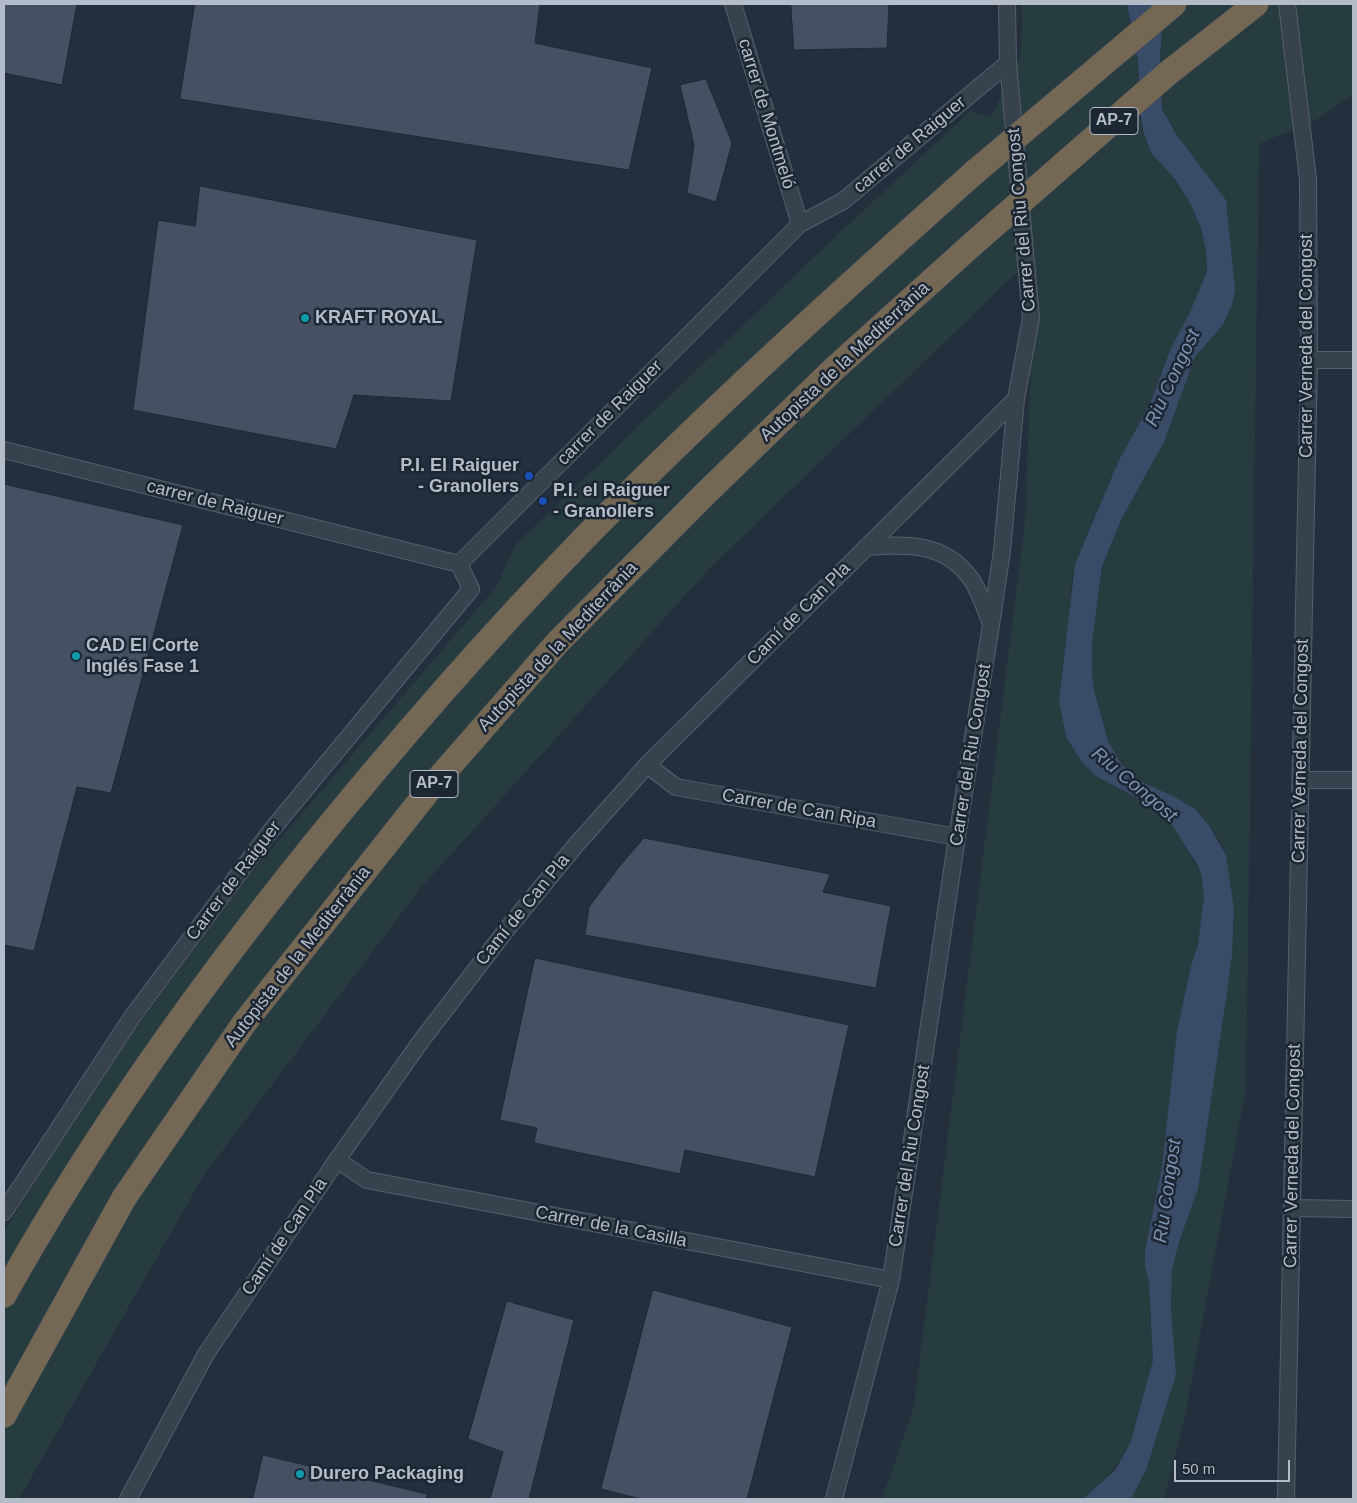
<!DOCTYPE html>
<html>
<head>
<meta charset="utf-8">
<style>
  body { margin:0 }
  #map { position:relative; width:1357px; height:1503px; overflow:hidden; background:#242f3e; font-family:Helvetica,sans-serif }
  canvas { display:block }
  .frame { position:absolute; inset:0; border:5px solid #b4bcc9; pointer-events:none }
  .scale { position:absolute; left:1174px; top:1460px; width:116px; height:22px; box-sizing:border-box; border:2px solid #b4bcc9; border-top:0; padding-left:6px; font-size:15px; line-height:18px; white-space:nowrap; color:#b4bcc9; -webkit-text-stroke:4px #1d2633; paint-order:stroke }
</style>
</head>
<body>
<div id="map">
<canvas width="1357" height="1503"></canvas>
<div class="frame"></div>
<div class="scale">50 m</div>
</div>
<script>
const ctx = document.querySelector('canvas').getContext('2d');
ctx.lineJoin = 'round';
function paint(path, color) { ctx.fillStyle = color; ctx.fill(path, 'evenodd'); }
function strokePath(path, color, width, dash) { ctx.strokeStyle = color; ctx.lineWidth = width; ctx.lineCap = dash ? 'butt' : 'round'; ctx.setLineDash(dash || []); ctx.stroke(path); }
function drawText(font, color, halo, rows, align = 'center') {
  ctx.font = font + ' Helvetica,sans-serif'; ctx.lineWidth = 5; ctx.setLineDash([]); ctx.textBaseline = 'middle'; ctx.strokeStyle = halo; ctx.fillStyle = color; for (const [text, x, y, turn = 0] of rows) {
    ctx.save(); ctx.translate(x, y); ctx.rotate((+turn || 0) * Math.PI / 180); ctx.textAlign = isNaN(turn) ? turn : align; if (halo) ctx.strokeText(text, 0, 0); ctx.fillText(text, 0, 0); ctx.restore();
  }
}
const green = new Path2D(`
  M1022 4H1127L1138 61 1140 119 1144 134 1152 154 1175 179 1190 203 1201 228 1206 250 1207 272 1189 314 1171 348 1149 406 1119 460 1078 556 1072 579 1069 618 1059 701 1066 737 1081 761 1113 786 1146 803 1171 822 1200 871 1203 884 1204 906 1198 944 1191 966 1177 1031 1162 1166 1145 1251V1267L1149 1283 1153 1360 1130 1444C1118 1469 1103 1481 1083 1499H882L914 1407 1025 520 1035 255 710 568 419 890 204 1175 19 1499H4V1232L106 1068 250 874 496 587 516 544 815 256 970 111 991 117 1021 53Z
  M1164 4H1353V95L1316 120 1259 144 1246 1088 1184 1421 1164 1499H1131L1146 1470 1176 1375 1171 1308 1172 1269 1180 1239 1198 1189 1229 978 1234 918 1224 848 1205 819 1195 809 1175 797 1140 781 1122 765 1108 741 1094 690 1092 674V643L1102 566 1122 518 1164 442 1195 357 1223 325 1232 305 1235 289 1226 200 1176 134 1162 109 1160 57Z`);
const water = new Path2D(`
  M1127 4H1164L1160 57 1162 109 1176 134 1226 200 1235 289 1232 305 1223 325 1195 357 1164 442 1122 518 1102 566 1092 643V674L1094 690 1108 741 1122 765 1140 781 1175 797 1195 809 1209 825 1226 855 1234 910 1232 955 1228 985 1198 1189 1180 1239 1172 1269 1171 1308 1176 1375 1146 1470 1131 1499H1083L1115 1470 1130 1444 1153 1360 1149 1283 1145 1267V1251L1162 1166 1177 1031 1191 966 1198 944 1204 898 1202 877 1197 864 1170 822 1146 803 1096 776 1081 761 1066 737 1059 701 1075 564 1119 460 1149 406 1171 348 1189 314 1207 272 1206 250 1201 228 1190 203 1175 179 1152 154 1144 134 1141 119 1138 61Z`);
const building = new Path2D(`
  M4 4H77L62 85 4 73Z
  M195 4H540L535 43 652 68 629 170 180 99Z
  M791 4H889L887 48 794 50Z
  M706 79 732 143 716 202 687 193 694 145 680 85Z
  M200 186 477 240 451 401 354 395 336 449 133 410 158 220 195 226Z
  M4 484 183 525 111 793 77 787 34 951 4 945Z
  M644 838 830 874 823 892 891 906 876 988 585 935 589 907 619 867Z
  M535 958 849 1025 815 1177 685 1150 680 1174 534 1143 537 1128 500 1120Z
  M653 1290 792 1327 747 1499H641L601 1489Z
  M507 1301 574 1320 529 1499H490L503 1452 468 1439Z
  M263 1455 427 1494 426 1499H253Z`);
const minor = new Path2D(`
  M733 4 800 224
  M1309 360H1353
  M4 450 459 564 800 224 843 201 1008 63
  M866 547C906 544 945 542 971 579 980 592 985 609 991 624
  M647 765 676 787 957 837
  M1301 780H1353
  M337 1160 367 1180 891 1280
  M1292 1208 1353 1209
  M4 1212 132 1017 269 833 471 589 459 564
  M128 1499 206 1354 337 1160 421 1041 507 929 576 845 647 765 1016 399
  M834 1499 891 1280 957 837 991 625 1002 551 1016 399 1031 318 1008 63 1007 4
  M1286 1499 1309 360 1308 179 1287 4`);
const highway = new Path2D(`
  M4 1295C99 1124 214 966 338 815 427 707 520 602 619 503 734 388 855 279 976 171
  M4 1415 124 1198 245 1022 432 786 558 642 704 495 835 368 975 242`);
const highwayBridge = new Path2D(`
  M976 171 1174 4
  M975 242 1167 74 1256 4`);
const markers = [
  [305,318,5,"#0f9aa8"],
  [529,476,5,"#1a4fb4"],
  [543,501,5,"#1a4fb4"],
  [76,656,5,"#0f9aa8"],
  [300,1474,5,"#0f9aa8"]
];
const shields = [
  [1114,121,48],
  [434,784,48]
];
const shieldNames = [
  ["AP-7",1114,121],
  ["AP-7",434,784]
];
const streetNames = [
  ["carrer de Montmeló",766,114,73],
  ["carrer de Raiguer",910,145,-40],
  ["Carrer del Riu Congost",1022,220,-95],
  ["Carrer Verneda del Congost",1307,346,-90],
  ["Autopista de la Mediterrània",845,362,-43],
  ["carrer de Raiguer",610,413,-45],
  ["carrer de Raiguer",215,503,14],
  ["Camí de Can Pla",799,614,-45],
  ["Autopista de la Mediterrània",558,647,-47],
  ["Carrer Verneda del Congost",1301,751,-89],
  ["Carrer del Riu Congost",971,755,-81],
  ["Carrer de Can Ripa",799,809,10],
  ["Carrer de Raiguer",234,881,-53],
  ["Camí de Can Pla",523,910,-51],
  ["Autopista de la Mediterrània",298,957,-52],
  ["Carrer del Riu Congost",910,1156,-81],
  ["Carrer Verneda del Congost",1293,1156,-89],
  ["Carrer de la Casilla",611,1227,11],
  ["Camí de Can Pla",285,1237,-56]
];
const poiNames = [
  ["KRAFT ROYAL",315,318],
  ["P.I. El Raiguer",519,466,"right"],
  ["- Granollers",519,487,"right"],
  ["P.I. el Raiguer",553,491],
  ["- Granollers",553,512],
  ["CAD El Corte",86,646],
  ["Inglés Fase 1",86,667],
  ["Durero Packaging",310,1474]
];
const waterNames = [
  ["Riu Congost",1173,378,-65],
  ["Riu Congost",1134,785,40],
  ["Riu Congost",1168,1191,-82]
];
paint(green, '#263c3f');
paint(water, '#394c67');
paint(building, '#455162');
strokePath(building, '#1f2835', 1);
strokePath(minor, '#565f6c', 18);
strokePath(highway, '#434c59', 26);
strokePath(minor, '#38414e', 16);
strokePath(highway, '#746855', 25);
strokePath(highwayBridge, '#434c59', 26, []);
strokePath(highwayBridge, '#746855', 25);
for (const [x, y, r, color] of markers) { const dot = new Path2D(); dot.arc(x, y, r, 0, 2 * Math.PI); ctx.fillStyle = color; ctx.fill(dot); strokePath(dot, '#1d2633', 2); }
for (const [x, y, w] of shields) { const box = new Path2D(); box.roundRect(x - w / 2, y - 13.5, w, 27, 4); ctx.fillStyle = '#1d2633'; ctx.fill(box); strokePath(box, '#b4bcc9', 1); }
drawText('bold 16px', '#b4bcc9', null, shieldNames);
drawText('18px', '#b4bcc9', '#1d2633', streetNames);
drawText('bold 18px', '#b4bcc9', '#1d2633', poiNames, 'left');
drawText('italic 19px', '#7c92b1', '#1d2633', waterNames);
</script>
</body>
</html>
